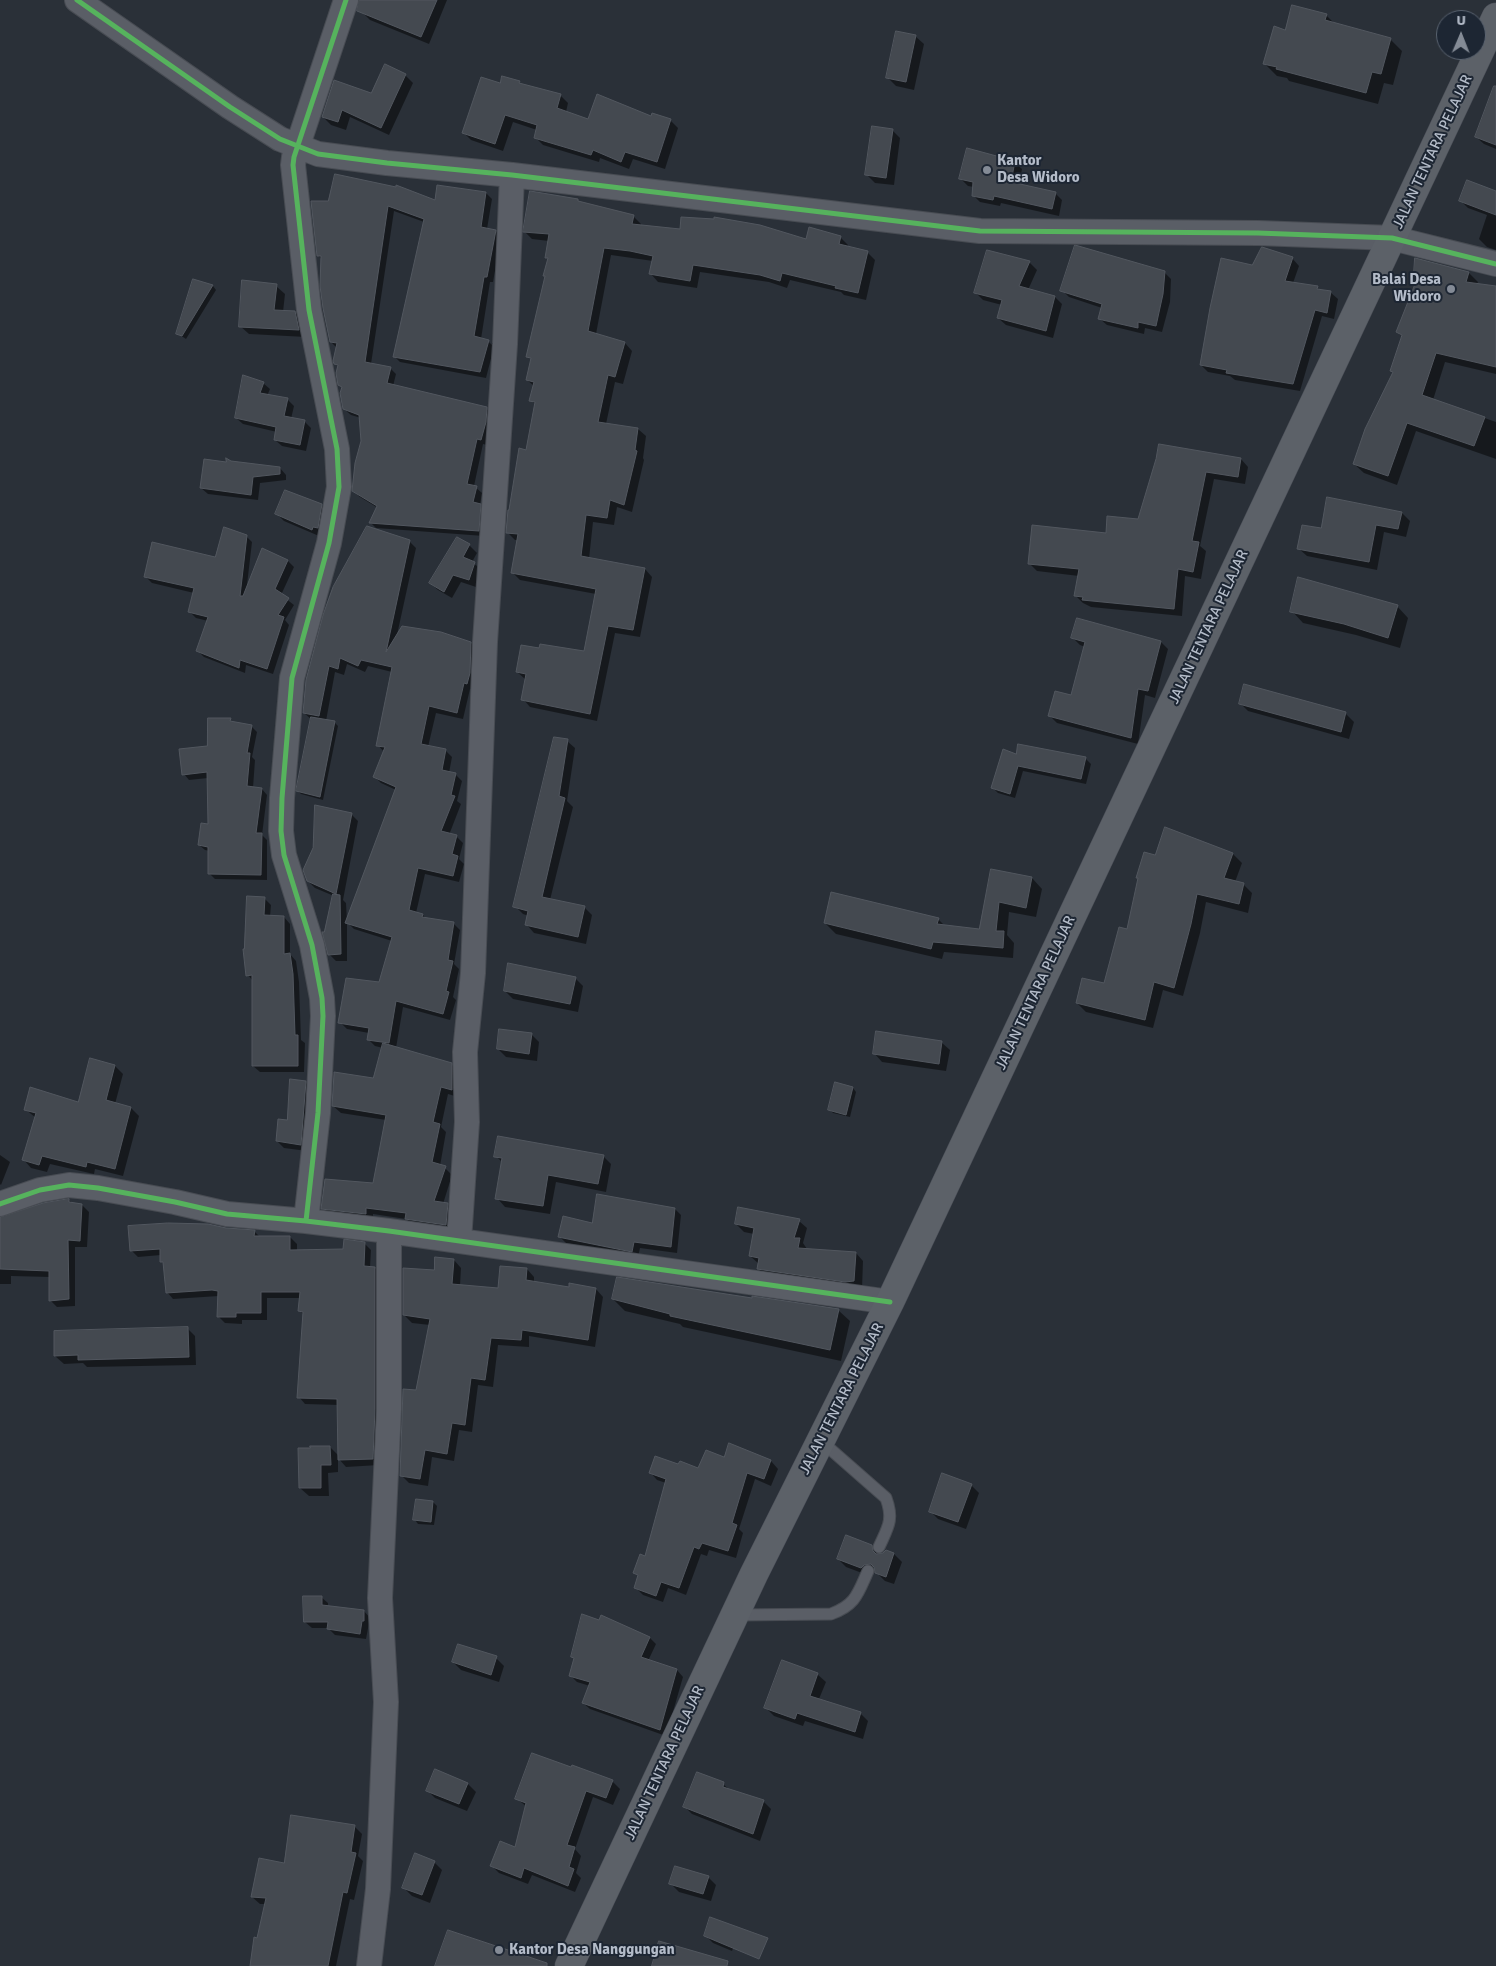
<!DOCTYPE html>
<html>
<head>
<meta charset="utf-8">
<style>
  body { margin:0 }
  #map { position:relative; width:1496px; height:1966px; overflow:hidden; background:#2a3038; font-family:Signika,sans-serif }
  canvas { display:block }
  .north { position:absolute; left:1436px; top:10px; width:50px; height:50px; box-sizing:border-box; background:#1d2633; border:1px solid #59626f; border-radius:50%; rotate:1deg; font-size:14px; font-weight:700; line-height:20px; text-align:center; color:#b4bcc9 }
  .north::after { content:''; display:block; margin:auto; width:18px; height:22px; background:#848b96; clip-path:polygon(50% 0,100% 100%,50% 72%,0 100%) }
</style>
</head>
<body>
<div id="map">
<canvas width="1496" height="1966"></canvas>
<div class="north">U</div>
</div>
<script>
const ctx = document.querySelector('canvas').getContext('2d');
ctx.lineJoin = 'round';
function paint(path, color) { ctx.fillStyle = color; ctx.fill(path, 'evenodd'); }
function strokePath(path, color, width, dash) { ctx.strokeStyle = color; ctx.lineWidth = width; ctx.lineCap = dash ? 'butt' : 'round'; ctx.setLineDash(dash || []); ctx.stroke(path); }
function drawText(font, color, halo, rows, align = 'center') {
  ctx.font = font + ' Signika,sans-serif'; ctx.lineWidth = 4; ctx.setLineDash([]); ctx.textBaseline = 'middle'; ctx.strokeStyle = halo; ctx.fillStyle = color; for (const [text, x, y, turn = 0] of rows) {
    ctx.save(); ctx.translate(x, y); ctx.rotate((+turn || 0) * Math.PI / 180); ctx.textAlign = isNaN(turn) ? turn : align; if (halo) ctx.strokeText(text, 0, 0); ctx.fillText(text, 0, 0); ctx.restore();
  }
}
const shadow = new Path2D(`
  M368 0H447L429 44 370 20 362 12Z
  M1326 15 1335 24 1390 39 1402 51 1393 85 1384 83 1378 104 1289 81 1287 78 1277 76 1265 64 1286 31Z
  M915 36 924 44 914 90 896 86 888 78Z
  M405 75 413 83 389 135 350 117 346 130 331 125 323 117 372 94Z
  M519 82 522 85 560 95 568 103 566 112 589 120 652 117 670 120 678 128 665 169 633 159 629 169 600 158 599 162 543 145 535 137 537 130 513 122 503 151 471 140 463 132 501 85Z
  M1496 105V149L1484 144 1476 137Z
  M892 130 900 138 894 185 875 183 867 175Z
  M1014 162 1022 169 1019 185 1055 193 1062 200 1059 216 1001 203 1000 206 980 202 973 195 974 187 968 186 961 179Z
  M1496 192V250L1487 247 1479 239 1487 215 1468 208 1461 201Z
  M486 193 492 199 487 229 495 231 501 237 493 282H490L481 339 488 341 494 347 486 378 400 362 394 356 424 222 394 211 371 364 390 368 396 374 393 386 486 408 492 415 487 445 483 444 474 486 482 493 480 505 486 511 484 536 376 528 370 522 378 508 360 497 353 491 363 441 361 418 351 415 344 409 343 388 339 385V367L335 364 337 348 331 342 322 260 318 255 312 202H436Z
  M579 203 633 216 641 224V226L807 240 840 237 848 245 847 248 867 252 875 260 866 300 844 295 841 292 790 280 787 288 769 282 700 272 697 288 658 282 651 274 653 261 611 255 596 334 625 343 632 351 623 384 615 382 606 424 638 429 646 436 643 458 644 460 632 512 617 507 614 525 593 522 589 559 645 569 652 577 640 637 615 633 597 721 530 707 523 699 525 679 517 672 585 653 596 594 520 580 513 573 518 540H515L507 532 527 452 536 405 531 400 534 386 527 380 532 360 528 356 549 260 547 258 549 241 532 239 525 232Z
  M1292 258 1299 266 1293 283 1317 287 1320 291 1330 292 1338 299 1334 319 1322 316 1300 391 1235 380 1230 376 1208 372 1201 365 1252 267Z
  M1029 262 1037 270 1028 290 1055 297 1062 304 1053 338 1006 325 998 318 1002 305 983 300 975 292Z
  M1164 272 1171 279 1170 302 1162 332 1145 328 1144 334 1107 325 1100 319 1102 308 1069 297 1062 290Z
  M1415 273H1469L1478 282 1477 284 1496 287V374L1445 362 1433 400 1496 422V459L1416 431 1397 485 1364 473 1354 464 1393 373 1391 370 1403 337 1397 332 1419 277Z
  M194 281 213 286 216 290 186 339 177 333Z
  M276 286 285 294 283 312H295L303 321 306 337 249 334 240 326Z
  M263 383 270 389 267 396 287 399 294 406 291 419 304 421 311 428 306 451 282 446 275 440 277 432 243 424 236 418Z
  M1160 446 1241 459 1248 467 1245 484 1214 479 1200 546 1206 551 1201 579 1185 576 1182 616 1091 607 1083 603 1076 596 1079 576 1037 571 1030 564 1139 520Z
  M231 462 280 468 286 475V480L260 483 258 500 208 494 201 488 227 463Z
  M321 505 328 512 319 536 284 521 277 514Z
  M1402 513 1410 521 1406 537 1384 532 1377 570 1307 556 1298 548 1322 530Z
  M246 536 252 542 247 585 262 550 288 561 294 567 281 595 294 605 285 620 289 625 273 674 246 665 245 673 204 657 198 651 208 621 196 618 190 612 194 593 152 583 146 577 215 558Z
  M409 541 416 548 397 635 471 643 478 650 473 690 470 689 463 719 436 713 428 747 445 750 452 757 449 773 455 774 462 781 457 801 461 804 449 835 456 836 463 843 459 859 464 864 459 882 425 874 416 913 423 915 426 919 453 923 460 930 454 964 459 969 453 997 456 1000 450 1020 403 1007 396 1048 451 1064 459 1071 458 1097 448 1094 441 1127 446 1132 440 1166 445 1168 452 1175 443 1204H447L455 1212 453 1232 414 1226 406 1219 373 1214V1221L330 1216 322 1209 374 1185 386 1120 341 1113 333 1106 374 1080 383 1048 375 1046 368 1039 369 1033 347 1029 340 1022 380 983 392 941 354 929 347 922V961H336L329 954 334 896 315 888 308 881 351 814 358 821 343 900 346 903 347 922 396 790 381 783 374 776 384 752 378 745 392 672 368 666 365 672 347 664 344 675 335 672 326 721 334 722 338 726 323 800 301 794 298 791 311 719 304 713 307 681Z
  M469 545 477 553 472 562 482 570 476 587 461 582 452 598 438 590 430 583Z
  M1397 606 1408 618 1400 648 1356 635 1303 623 1292 611Z
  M1078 620 1161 642 1168 649 1155 698 1145 695 1138 744 1057 723 1050 716 1072 697 1085 647 1080 645 1073 638Z
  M1245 686 1346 714 1354 722 1349 739 1248 711 1240 703Z
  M230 720 234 723 251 726 257 732 252 757 255 760 253 788 262 789 267 795 262 835 267 840V880L215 879 209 873 210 851 205 850 199 845 209 825 208 778 189 780 184 774Z
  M567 741 575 748 567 801 573 807 550 900 584 907 592 915 586 944 534 933 527 925 529 916 523 914 515 906Z
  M1017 755 1086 759 1091 764 1086 784 1023 771 1015 798 998 793 993 788Z
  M1233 854 1242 863 1235 882 1243 884 1252 893 1248 913 1206 902 1200 933 1183 996 1163 990 1153 1028 1086 1012 1077 1003 1105 985 1127 931Z
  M992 870 1032 878 1042 889 1036 917 1009 912 1007 935 1014 943 1013 958 944 952 942 959 836 934 825 923 938 919 946 927 980 930Z
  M264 898 271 905 270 917H284L290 924V954L296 961 299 982 301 1040 305 1043 304 1072H260L253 1066V981L248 975Z
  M575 978 583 986 578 1012 513 999 505 991Z
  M531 1034 539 1042 537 1061 506 1057 498 1049Z
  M941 1042 950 1050 946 1071 882 1062 874 1053Z
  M115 1066 123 1074 115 1104 131 1108 139 1116 123 1176 95 1169 94 1174 50 1164 47 1172 31 1168 23 1159 36 1118 25 1109 79 1103Z
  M305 1082 312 1089 307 1151 284 1148 277 1141 288 1122Z
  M836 1084 853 1088 856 1092 850 1117 833 1113 829 1109Z
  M0 1155 10 1162 1 1185 0 1184Z
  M496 1156H603L611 1164 606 1192 556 1182 550 1214 505 1207 497 1198 503 1163Z
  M69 1200 72 1203 82 1205 89 1212 87 1247H75V1306L57 1307 50 1300V1277L11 1276V1284H0V1251Z
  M675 1209 681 1215 677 1253 640 1248 638 1257 566 1243 560 1237 593 1224Z
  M799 1221 807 1228 803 1243 807 1249 856 1253 863 1261 862 1289 766 1277 758 1269 759 1264 750 1256 754 1234 744 1232 736 1224Z
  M226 1229 254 1231 260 1237H290L297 1244V1252L344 1250 364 1243 371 1250 370 1268H375L381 1275 379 1465 346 1467 338 1458V1472L328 1473 329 1496H309L300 1488 330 1447 340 1457 339 1405 305 1404 299 1397 304 1315 300 1311 301 1298H267V1320H242V1324L225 1323 218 1316 219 1296 173 1299 167 1292 165 1265 161 1261V1255L138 1257 131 1250Z
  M454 1260 461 1268 460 1286 499 1289 527 1269 534 1277V1283L570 1288V1285L596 1289 603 1297 595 1347 529 1336V1347L498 1345 493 1387 478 1385 472 1432 459 1430 454 1461 432 1457 428 1486 409 1483 401 1475 430 1325 412 1323 404 1315 435 1271Z
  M613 1299H753L838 1310 850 1321 841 1361 683 1327 680 1324 625 1311Z
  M187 1328 195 1336 196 1365 87 1367 83 1363 64 1364 55 1356Z
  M730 1445 771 1461 778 1469 771 1486 755 1479 739 1529 743 1533 736 1558 709 1550 707 1556 701 1554 686 1595 668 1588 663 1602 643 1595 635 1587 639 1577 635 1573 646 1558 666 1483 657 1480 650 1472 679 1466 698 1470 724 1459Z
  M971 1485 979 1493 966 1529 938 1519 930 1511Z
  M433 1502 437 1506 434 1525 418 1524 415 1520Z
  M871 1546 880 1555 886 1551 894 1554 902 1562 894 1584 885 1581 876 1572H872L870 1576 846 1567 838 1559Z
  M321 1597 328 1603V1607L364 1611 370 1618 366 1639 335 1635 328 1628H312L305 1622Z
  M650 1638 656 1644 648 1661 677 1670 683 1677 666 1736 590 1709 583 1703 590 1686 577 1682 571 1676 575 1660 572 1657Z
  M496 1658 504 1666 499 1682 461 1670 453 1662Z
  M817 1674 826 1682 819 1699 860 1713 868 1721 863 1739 805 1721 803 1726 774 1716 766 1708Z
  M612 1781 620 1789 613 1805 593 1797 575 1849 581 1856 576 1873 581 1878 575 1892 532 1875 528 1884 499 1873 491 1865 516 1849 527 1807 516 1798Z
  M468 1784 476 1792 467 1811 435 1798 427 1790Z
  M723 1784 731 1791 763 1801 771 1809 760 1841 692 1814 685 1807Z
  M354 1826 362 1834 358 1856 363 1861 354 1900 350 1899 336 1966H251L266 1904H260L252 1897 285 1865Z
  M434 1862 442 1870 430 1903 412 1896 403 1887Z
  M708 1877 716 1885 711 1901 679 1892 671 1884Z
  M739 1934 732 1951 713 1943 705 1935Z`);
const building = new Path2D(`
  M359 0H437L421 37 357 11Z
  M1292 5 1327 14 1325 20 1391 38 1381 74 1372 72 1366 93 1276 69 1277 67 1263 64 1274 26 1285 30Z
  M896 31 916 35 906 82 886 78Z
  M385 64 406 74 381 128 342 110 338 122 322 117 334 80 371 93Z
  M502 76 520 81 519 83 561 94 557 108 588 119 597 94 651 116 652 113 671 119 657 162 625 152 621 162 593 150 591 155 534 138 537 125 505 115 495 144 462 133 481 77 500 83Z
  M1494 86H1496V145L1475 137Z
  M872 126 893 129 886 178 865 175Z
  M967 148 1015 161 1011 182 1056 192 1052 209 994 196 993 200 972 196 973 182 959 179Z
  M335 174 396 187V185L435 200 437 185 486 192 481 227 496 230 487 277H484L474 336 489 340 480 372 393 357 424 219 388 206 365 362 391 367 387 383 487 407 486 422 481 440 477 439 467 484 477 486 473 502 481 504 479 531 369 523 377 506 352 491 355 463 361 441 359 415 343 409 340 393 342 387 338 385 336 373 338 365 334 364 333 361 337 343 330 342 323 308 320 286 321 256H317L311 201H328Z
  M1467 180 1496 191V215L1459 201Z
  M530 191 578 199V201L634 215 632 224 680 229 681 217 714 219V217L760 225 806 239 809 227 841 236 839 244 868 251 858 293 835 288 836 286 782 273 780 281 760 275 693 265 690 281 649 274 653 256 630 251 604 248 588 331 625 342 615 377 608 375 598 422 638 428 635 450 637 451 624 505 610 500 607 518 586 515 581 556 645 568 633 630 608 626 590 714 521 700 526 674 516 672 521 645 539 648 540 644 584 651 596 589 511 573 518 534 506 533 508 510H509L519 448 526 450 535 402 529 401 534 382 526 380 531 358 526 357 545 276H543L548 258H545L549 234 523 232Z
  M1075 245 1165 271 1163 294 1156 326 1138 322V328L1098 319 1102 304 1060 291Z
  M1262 247 1293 257 1285 281 1318 286 1317 289 1331 291 1327 313 1315 310 1293 384 1226 373 1227 370 1200 365 1210 308 1221 258 1252 265Z
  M987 250 1030 261 1019 286 1055 296 1046 331 997 318 1002 300 974 293Z
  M1415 258 1469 272 1466 282 1496 286V367L1436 353 1422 395 1485 417 1474 446 1407 423 1388 476 1353 464 1365 429 1393 372 1390 371 1402 335 1396 332 1419 274H1414Z
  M193 279 213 285 182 336 176 334Z
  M242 280 277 284 274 310 295 311 299 330 239 327Z
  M243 375 264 382 260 393 288 398 284 416 305 420 300 445 274 440 276 427 235 418Z
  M1159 444 1241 458 1238 477 1206 472 1192 541 1199 542 1193 572 1178 569 1174 609 1082 600 1083 597 1074 596 1079 569 1028 564 1032 525 1106 533 1107 516 1138 519 1156 459Z
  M226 458 231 461 280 467V474L253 477 251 495 200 488 204 459 226 462Z
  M285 490 322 504 318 528 313 527 312 530 275 514Z
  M1327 497 1402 512 1398 529 1376 525 1369 562 1297 549 1302 525 1321 528Z
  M367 526 410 540 386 652 402 626 441 632 471 642 470 673 467 684 464 683 457 713 429 706 421 744 446 749 442 770 456 773 451 795 455 796 441 831 457 835 452 854 458 856 453 876 418 868 409 910 423 914 422 917 454 922 448 960 453 961 446 991 449 992 443 1014 396 1001 389 1043 367 1040 369 1028 338 1023 346 978 379 982 392 937 345 923 396 787 373 777 385 747 376 746 392 667 361 660 358 666 340 658 338 669 329 666 319 716 303 713 306 680 323 615 333 587Z
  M224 527 247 535 240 596H243L262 548 288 560 275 589 289 598 278 615 284 617 267 669 240 660 239 668 196 651 208 617 188 612 194 588 144 577 152 542 215 557Z
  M457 537 470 544 463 557 475 562 469 580 453 575 444 592 429 583Z
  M1298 577 1398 605 1388 638 1344 624 1290 612Z
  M1077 618 1161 641 1148 691 1138 689 1131 738 1048 716 1055 691 1071 695 1085 642 1071 638Z
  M1244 684 1346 712 1341 732 1239 704Z
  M311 717 335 721 320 797 296 791Z
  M208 718H231L230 721 252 725 247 753H250L247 786 262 788 256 833H262L261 875 208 874V847L198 845 201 823 208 824 207 772 182 775 179 749 207 746Z
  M554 737 568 739 559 796 565 798 542 897 585 906 578 937 525 925 528 911 513 907Z
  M1018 744 1086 757 1081 779 1018 766 1010 794 991 788 1003 749 1016 754Z
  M315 805 352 813 336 894 307 881 303 870 313 848Z
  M1165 827 1233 853 1224 878 1244 883 1239 904 1197 894 1191 924 1174 988 1154 982 1145 1020 1076 1003 1082 978 1104 983 1119 927 1127 929 1138 878H1136L1144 852 1155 855Z
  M991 869 1032 877 1026 908 999 902 996 931H1004L1003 948 933 942 931 949 824 923 831 892 939 918 937 924 979 929Z
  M333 894 340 895 341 954 328 955 322 932H324Z
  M247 896 265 897 264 915 284 916V954L290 953 293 974 295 1035H298V1066H252V975L246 976 243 949H244Z
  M508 963 576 977 570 1004 504 991Z
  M499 1029 532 1033 529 1054 497 1049Z
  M876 1031 942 1041 939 1064 873 1054Z
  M383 1043 452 1063V1090L441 1087 433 1122 440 1124 432 1162 446 1166 434 1201 448 1203 446 1225 405 1219 406 1213 366 1208V1214L321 1209 325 1179 373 1183 386 1115 332 1106 334 1074V1072L373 1078Z
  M90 1058 115 1065 106 1100 131 1107 115 1169 87 1162 86 1167 42 1156 39 1165 22 1160 36 1113 24 1110 30 1087 78 1102Z
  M290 1079 306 1081 301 1145 276 1141 278 1119 287 1120Z
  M835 1082 853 1087 846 1115 828 1110Z
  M498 1136 604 1155 598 1184 548 1175 543 1206 495 1199 502 1158 494 1157Z
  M597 1194 675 1208 671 1247 634 1242 632 1252 558 1237 563 1216 592 1223Z
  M69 1199V1202L82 1204 80 1241 68 1240 69 1299 49 1301V1271L0 1269V1217L43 1203Z
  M738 1207 800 1219 794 1238H800L798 1248 856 1252 854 1281 845 1282 757 1269 759 1258 749 1256 754 1228 735 1224Z
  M168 1223 208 1224 226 1228 255 1230 254 1236H290V1250L343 1249 344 1239 365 1242 364 1266 375 1267V1409L373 1459 338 1460 337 1399 297 1398 303 1312 298 1311 300 1292H261V1313H236V1317H217L218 1291 212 1290 166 1293 163 1262H160V1249L130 1251 128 1226Z
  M435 1257 454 1259 452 1284 498 1288 500 1266 527 1268 526 1280 569 1287V1283L596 1288 588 1340 522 1330 521 1340 491 1338 485 1380 471 1378 465 1425 452 1423 447 1454 425 1450 420 1479 400 1476 403 1389 416 1390 430 1319 403 1315V1268L434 1270Z
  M617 1277 752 1298V1296L839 1309 830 1350 670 1316V1314L612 1299Z
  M188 1327 189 1357 78 1360V1355L54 1356V1331Z
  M729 1443 771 1460 764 1479 747 1473 732 1523 737 1525 728 1551 702 1543 699 1549 694 1547 679 1588 661 1582 656 1596 634 1588 638 1575 633 1573 640 1554 645 1556 666 1479 649 1473 655 1456 678 1464 680 1461 698 1468 706 1450 724 1457Z
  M310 1446H330L331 1465H321V1488H299L298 1448H310Z
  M942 1473 972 1484 958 1522 929 1512Z
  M416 1499 433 1501 431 1522 413 1520Z
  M846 1535 872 1545 873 1551 876 1554 883 1553 886 1550 894 1553 886 1577 875 1573 874 1567 871 1564 864 1565 861 1568 837 1559Z
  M303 1596H322V1605L364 1610V1621H362L360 1634 327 1629 328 1622H304Z
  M582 1614 599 1620 601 1615 650 1637 641 1657 677 1669 660 1730 582 1703 590 1682 569 1676 574 1658 571 1657Z
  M458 1644 497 1656 491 1675 452 1662Z
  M782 1660 818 1673 810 1696 861 1712 855 1732 797 1713 795 1719 764 1708Z
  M532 1753 571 1767 572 1765 613 1780 606 1798 586 1791 567 1845 575 1847 569 1867 574 1869 568 1886 524 1868 521 1878 490 1866 500 1841 515 1847 526 1803 515 1799Z
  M435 1769 468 1783 459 1804 426 1791Z
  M697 1772 724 1782 723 1787 764 1800 753 1834 683 1807Z
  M291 1815 355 1825 351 1852 356 1853 347 1893 343 1892 328 1966H250L254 1937 257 1938 266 1898 251 1897 259 1858 284 1863Z
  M415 1853 435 1861 422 1895 402 1888Z
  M675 1866 709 1876 703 1894 669 1884Z
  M710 1917 768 1938 759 1959 704 1936Z
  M448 1930 547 1963V1966H435Z
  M659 1941 728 1961 727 1966H652Z`);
const lane = new Path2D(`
  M821 1441 886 1498C894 1520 888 1527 879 1547
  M736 1615 831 1614C856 1605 858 1593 868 1571`);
const street = new Path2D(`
  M77 0 230 107 280 139 318 154 387 163 512 175 980 231 1258 233 1392 238 1496 264
  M0 1204 40 1190 69 1185 98 1188 175 1202 227 1214 306 1221 389 1231 890 1302
  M306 1221 318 1113 323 1016 322 998 312 945 284 855 281 831 282 798 292 678 329 543 339 487 337 449 309 310 293 165 294 157 346 0
  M459 1241 467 1122 465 1052 473 973 485 642 505 344 512 175
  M369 1966 378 1889 386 1702 380 1598 389 1409V1231`);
const primary = new Path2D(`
  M569 1966 754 1574 890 1302 1496 17`);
const cycleway = new Path2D(`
  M77 0 230 107 280 139 318 154 387 163 512 175 980 231 1258 233 1392 238 1496 264
  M0 1204 40 1190 69 1185 98 1188 175 1202 227 1214 306 1221 389 1231 890 1302
  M306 1221 318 1113 323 1016 322 998 312 945 284 855 281 831 282 798 292 678 329 543 339 487 337 449 309 310 293 165 294 157 346 0`);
const markers = [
  [987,170,5,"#848b96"],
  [1451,289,5,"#848b96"],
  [499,1950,5,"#848b96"]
];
const streetNames = [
  ["JALAN TENTARA PELAJAR",1433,152,-65],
  ["JALAN TENTARA PELAJAR",1209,627,-65],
  ["JALAN TENTARA PELAJAR",1036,993,-65],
  ["JALAN TENTARA PELAJAR",842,1399,-63],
  ["JALAN TENTARA PELAJAR",665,1763,-65]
];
const poiNames = [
  ["Kantor",997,161],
  ["Desa Widoro",997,178],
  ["Balai Desa",1441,280,"right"],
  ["Widoro",1441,297,"right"],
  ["Kantor Desa Nanggungan",509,1950]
];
paint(shadow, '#0007');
paint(building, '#444950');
strokePath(building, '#52575f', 1);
strokePath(lane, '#484c53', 13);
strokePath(street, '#484c53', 26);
strokePath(primary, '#484c55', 29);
strokePath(lane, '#5a5e66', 11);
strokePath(street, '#5a5e66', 24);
strokePath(primary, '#5c6168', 28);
strokePath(cycleway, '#56b35d', 5);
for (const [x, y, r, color] of markers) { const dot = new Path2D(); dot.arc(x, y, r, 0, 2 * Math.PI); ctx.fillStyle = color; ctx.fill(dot); strokePath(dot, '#1d2633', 2); }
drawText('15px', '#b4bcc9', '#1d2633', streetNames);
drawText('bold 15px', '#b4bcc9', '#1d2633', poiNames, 'left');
</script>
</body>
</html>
